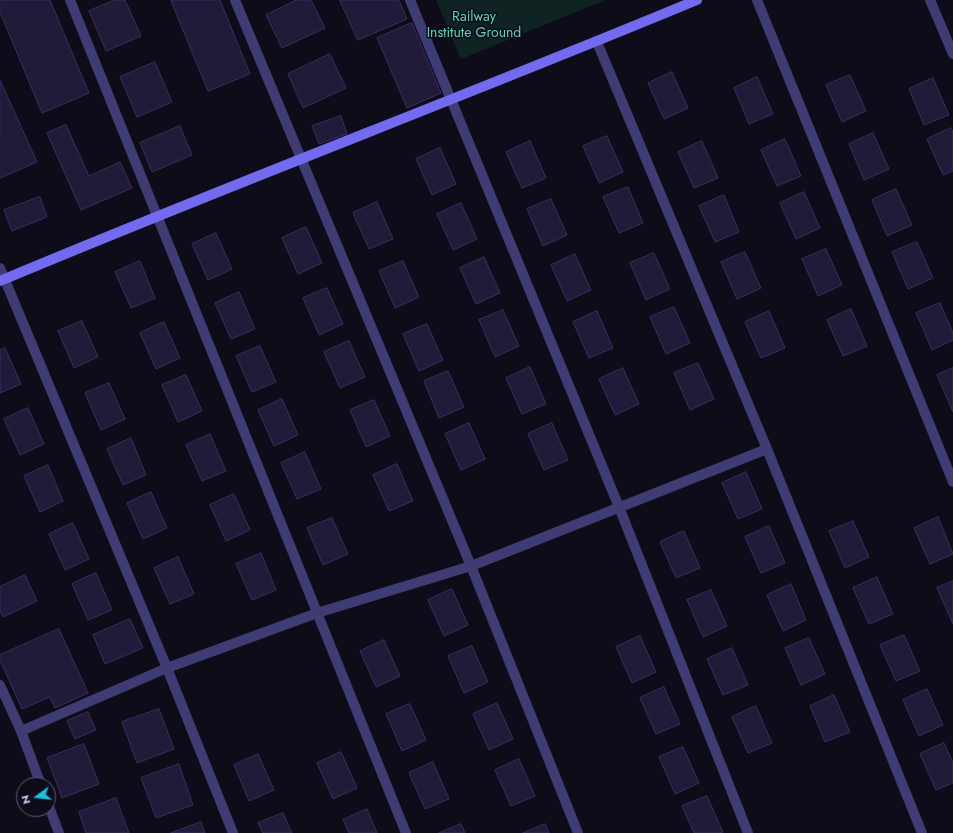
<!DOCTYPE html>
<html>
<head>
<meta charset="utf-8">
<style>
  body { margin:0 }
  #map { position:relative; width:953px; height:833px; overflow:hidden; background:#0f0c1a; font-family:Jost,sans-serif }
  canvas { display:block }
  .north { position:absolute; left:16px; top:777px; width:40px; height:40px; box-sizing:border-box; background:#0f0c1a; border:1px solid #5d5874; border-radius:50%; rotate:255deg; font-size:11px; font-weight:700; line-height:16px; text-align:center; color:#d1cafa }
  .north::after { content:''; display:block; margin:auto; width:14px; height:18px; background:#16c1da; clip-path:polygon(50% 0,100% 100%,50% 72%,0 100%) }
</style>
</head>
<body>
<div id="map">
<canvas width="953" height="833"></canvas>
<div class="north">N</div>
</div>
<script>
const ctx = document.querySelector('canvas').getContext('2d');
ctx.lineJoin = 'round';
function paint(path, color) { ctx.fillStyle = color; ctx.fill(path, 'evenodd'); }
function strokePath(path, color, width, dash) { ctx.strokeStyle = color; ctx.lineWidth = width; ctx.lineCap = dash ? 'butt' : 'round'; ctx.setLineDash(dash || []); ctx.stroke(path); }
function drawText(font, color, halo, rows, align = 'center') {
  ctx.font = font + ' Jost,sans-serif'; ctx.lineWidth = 3; ctx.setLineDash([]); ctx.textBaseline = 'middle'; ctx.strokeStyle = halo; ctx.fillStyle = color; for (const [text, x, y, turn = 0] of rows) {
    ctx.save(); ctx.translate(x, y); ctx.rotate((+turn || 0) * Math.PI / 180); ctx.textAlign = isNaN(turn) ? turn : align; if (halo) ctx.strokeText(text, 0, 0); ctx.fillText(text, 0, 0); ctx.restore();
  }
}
const green = new Path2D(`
  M436 0H605L461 59Z`);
const building = new Path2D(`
  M0 0H50L89 93 42 113 0 12Z
  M115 0H125L141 36 106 51 89 11Z
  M174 0H220L250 74 208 91 171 1Z
  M297 0H311L325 28 282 48 266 15Z
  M340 0H399L407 19 358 40Z
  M412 23 441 93 407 108 377 38Z
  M330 54 346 88 303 108 288 74Z
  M155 62 172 102 137 117 120 77Z
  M672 72 688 108 664 119 648 83Z
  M850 75 866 111 842 122 826 85Z
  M757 77 773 114 749 124 734 88Z
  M933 78 949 115 924 125 909 89Z
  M0 80 37 162 0 178Z
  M341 116 347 134 319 144 312 126Z
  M66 125 89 176 120 162 132 188 81 210 47 133Z
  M180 126 192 155 152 172 140 143Z
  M951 128 953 132V171L943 175 927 139Z
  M873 133 889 169 864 180 849 144Z
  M607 136 623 172 599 183 583 146Z
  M785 139 801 176 777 186 761 150Z
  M530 141 546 178 522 188 506 152Z
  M702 141 718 178 694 188 678 152Z
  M440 148 456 184 432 195 416 159Z
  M628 187 643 223 619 233 603 197Z
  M896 189 912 225 887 236 872 200Z
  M804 192 820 228 796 239 780 203Z
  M724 195 739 232 715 242 699 206Z
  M40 197 47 217 12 231 4 210Z
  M551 199 567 235 543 246 527 209Z
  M377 202 393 239 369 249 353 213Z
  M461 203 477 239 453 250 437 214Z
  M306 227 322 263 298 274 282 238Z
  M216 233 232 269 208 280 192 244Z
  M917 242 933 278 908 289 892 252Z
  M826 249 842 285 818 296 802 259Z
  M745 252 761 288 737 299 721 262Z
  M654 253 670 289 646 300 630 263Z
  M575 254 591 290 567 301 551 265Z
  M484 257 500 293 476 304 460 268Z
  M140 261 155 298 131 308 115 272Z
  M403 261 419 297 395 308 379 271Z
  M327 288 343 324 319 335 303 298Z
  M239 292 255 329 231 339 215 303Z
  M940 303 953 333V340L932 350 916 313Z
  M674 307 690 343 666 354 650 317Z
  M851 309 867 346 843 356 827 320Z
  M503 310 519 346 495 357 479 320Z
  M597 311 613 348 589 358 573 322Z
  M769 311 785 348 761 358 745 322Z
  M82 321 98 357 74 368 58 331Z
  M164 322 180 358 156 369 140 333Z
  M427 324 443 360 419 371 403 334Z
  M349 341 365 377 340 388 324 352Z
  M260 346 276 382 252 392 236 356Z
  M5 348 21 384 0 393V350Z
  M698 363 714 399 690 410 674 373Z
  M530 367 546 404 522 414 506 378Z
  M623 368 639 404 615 415 599 379Z
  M953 368V412L937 375Z
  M448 371 464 407 439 418 424 381Z
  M186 375 202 411 178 422 162 385Z
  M109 383 125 419 101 430 85 393Z
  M282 399 298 435 274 446 258 410Z
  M374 400 390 436 366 447 350 410Z
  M28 408 44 444 20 455 4 419Z
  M469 423 485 459 461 470 445 434Z
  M552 423 568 460 544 470 528 434Z
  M210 434 226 471 202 481 186 445Z
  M131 438 146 475 123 485 107 449Z
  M305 452 321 489 297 499 281 463Z
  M397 464 413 501 389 511 373 475Z
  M48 465 63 501 40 512 24 476Z
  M746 472 762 509 738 519 722 483Z
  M151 492 167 528 143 539 127 503Z
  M234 494 250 530 226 541 210 505Z
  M938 517 953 554 930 564 914 528Z
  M332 518 348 554 323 565 307 528Z
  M853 521 869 557 845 568 829 531Z
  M73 523 89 559 65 570 49 534Z
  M769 526 785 563 761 573 745 537Z
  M684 531 700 568 676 578 660 542Z
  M261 553 276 590 252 600 236 564Z
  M178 557 194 594 170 604 154 568Z
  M96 573 112 610 88 620 72 584Z
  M25 575 37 601 3 617 0 611V587Z
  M877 577 893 614 869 624 853 588Z
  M953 581V624L937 588Z
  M791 584 806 620 783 631 767 595Z
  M452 589 468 625 444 636 428 600Z
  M711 590 727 626 703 637 687 600Z
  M130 619 143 648 105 664 93 635Z
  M59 629 88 693 55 708 50 697 22 709 0 660V655Z
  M904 635 920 671 896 681 880 645Z
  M640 636 656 672 632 683 616 647Z
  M809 638 825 674 801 685 785 648Z
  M384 640 400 676 376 687 360 651Z
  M472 646 488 682 464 693 448 656Z
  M732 648 748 685 723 695 707 659Z
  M664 687 680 724 656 734 640 698Z
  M927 689 943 725 919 736 903 700Z
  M834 695 850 732 825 742 810 706Z
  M497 703 513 739 489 750 473 714Z
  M410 704 426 740 402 751 386 714Z
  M756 706 772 743 748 753 732 717Z
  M159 709 174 749 137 763 122 722Z
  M88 712 96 730 75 739 67 721Z
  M944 743 953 763V783L936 790 920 754Z
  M84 744 99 784 62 798 47 758Z
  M683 747 699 783 675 794 659 757Z
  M341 752 357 788 333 799 317 763Z
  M258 754 274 790 249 801 234 765Z
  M519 759 535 796 511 806 495 770Z
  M433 762 449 799 425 809 409 773Z
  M179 764 193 805 156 818 141 778Z
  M707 796 723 832 720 833H694L682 806Z
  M116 798 129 833H86L79 812Z
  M367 809 377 833H349L343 820Z
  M283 813 292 833H263L258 823Z
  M201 822 205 833H171Z
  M461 824 465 833H439Z
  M545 824 549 833H523Z`);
const street = new Path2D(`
  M70 0 406 833
  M235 0 471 566 578 833
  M410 0 619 507 748 833
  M757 0 953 482
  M930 0 953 54
  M597 42 767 449 922 833
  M0 268 167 668 233 833
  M0 685 21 731 41 785
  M21 731 167 668 317 613 471 566 767 449
  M48 804 59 833`);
const secondary = new Path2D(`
  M0 281C231 184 466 96 697 0`);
const parkNames = [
  ["Railway",474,18],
  ["Institute Ground",474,34]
];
paint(green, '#102323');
paint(building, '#211a39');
strokePath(building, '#3a2e62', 1);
strokePath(street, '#3f3c74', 10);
strokePath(secondary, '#726bf0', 10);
drawText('14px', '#5fd1b8', '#0f0c1a', parkNames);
</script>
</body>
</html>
